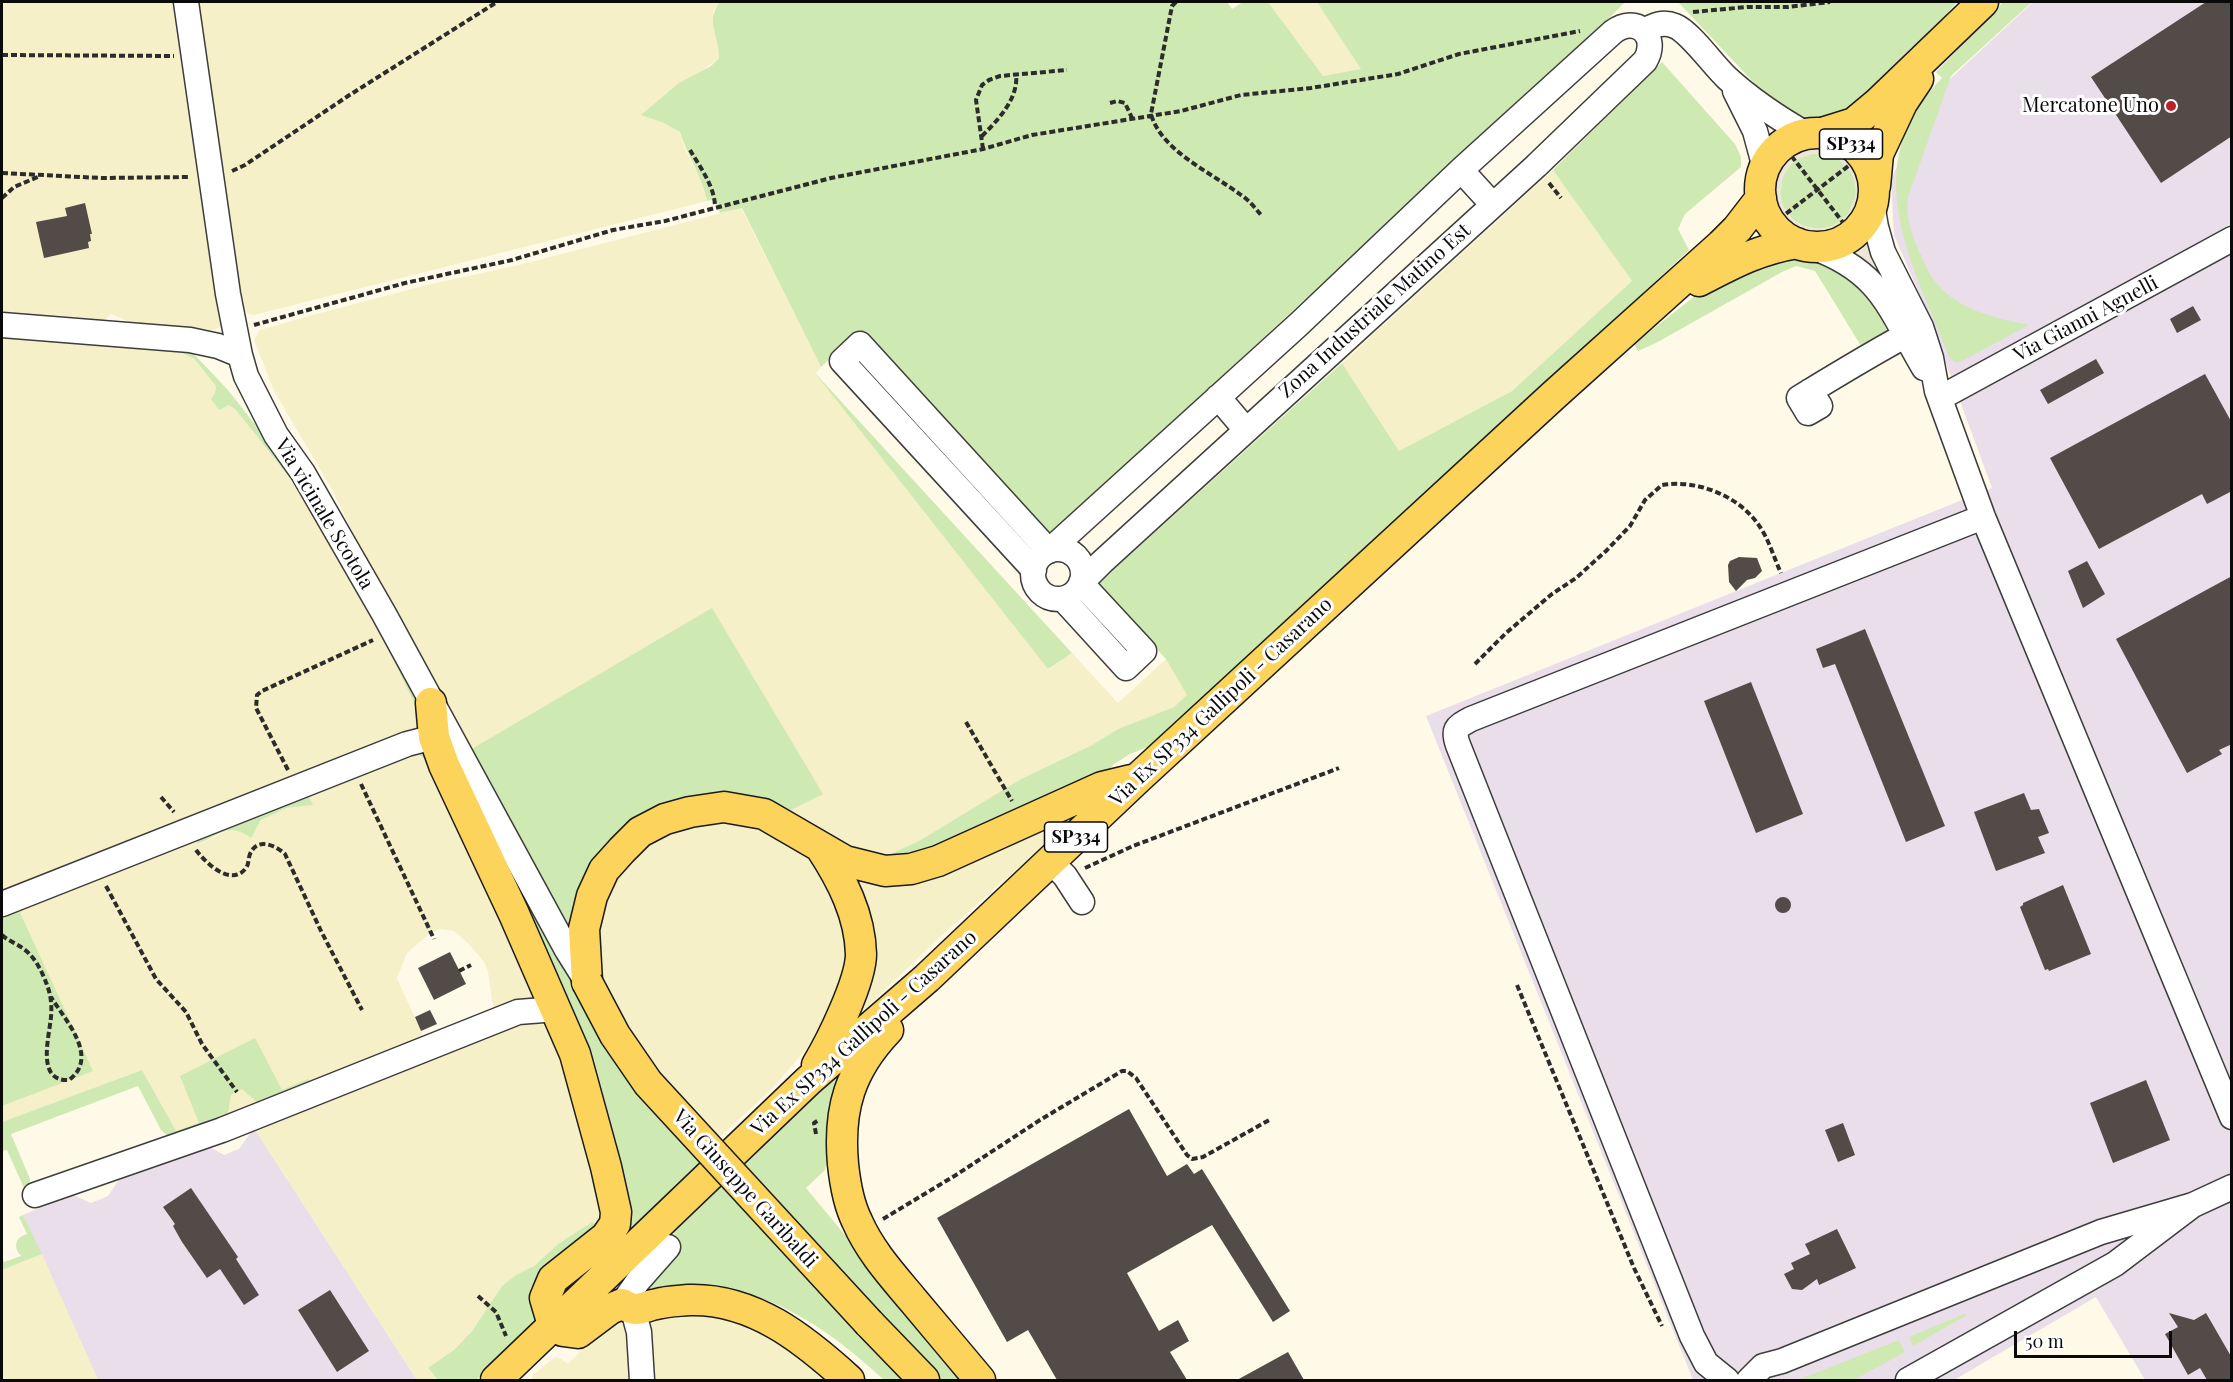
<!DOCTYPE html>
<html>
<head>
<meta charset="utf-8">
<style>
  body { margin:0 }
  #map { position:relative; width:2233px; height:1382px; overflow:hidden; background:#fffae8; font-family:"Playfair Display",serif }
  canvas { display:block }
  .frame { position:absolute; inset:0; border:3px solid #0a0a0a; pointer-events:none }
  .scale { position:absolute; left:2014px; top:1331px; width:158px; height:27px; box-sizing:border-box; border:3px solid #0a0a0a; border-top:0; padding-left:8px; font-size:18px; line-height:21px; white-space:nowrap; color:#0a0a0a; -webkit-text-stroke:4px #fff; paint-order:stroke }
</style>
</head>
<body>
<div id="map">
<canvas width="2233" height="1382"></canvas>
<div class="frame"></div>
<div class="scale">50 m</div>
</div>
<script>
const ctx = document.querySelector('canvas').getContext('2d');
ctx.lineJoin = 'round';
function paint(path, color) { ctx.fillStyle = color; ctx.fill(path, 'evenodd'); }
function strokePath(path, color, width, dash) { ctx.strokeStyle = color; ctx.lineWidth = width; ctx.lineCap = dash ? 'butt' : 'round'; ctx.setLineDash(dash || []); ctx.stroke(path); }
function drawText(font, color, halo, rows, align = 'center') {
  ctx.font = font + ' "Playfair Display",serif'; ctx.lineWidth = 6; ctx.setLineDash([]); ctx.textBaseline = 'middle'; ctx.strokeStyle = halo; ctx.fillStyle = color; for (const [text, x, y, turn = 0] of rows) {
    ctx.save(); ctx.translate(x, y); ctx.rotate((+turn || 0) * Math.PI / 180); ctx.textAlign = isNaN(turn) ? turn : align; if (halo) ctx.strokeText(text, 0, 0); ctx.fillText(text, 0, 0); ctx.restore();
  }
}
const industrial = new Path2D(`
  M2033 2H2231V1380H2145L2096 1297 1954 1380H1693L1426 716 1992 488 1928 314 1894 235 1891 180 1925 102Z
  M254 1128 417 1380H98L23 1215 71 1194 91 1203 108 1196 120 1178 204 1144 224 1155 239 1149Z`);
const farmland = new Path2D(`
  M2 2H176L222 322 221 327 212 330 134 324 111 314 101 323 2 315Z
  M195 2H720L713 11V28L720 47 719 58 642 115 664 123 680 132 685 149 705 188 707 201 254 315 249 314 242 309Z
  M1268 2H1317L1362 69 1323 76Z
  M1553 170 1632 281 1512 391 1399 451 1342 363Z
  M741 208 821 367 816 373 1049 669 1072 653 1118 703 1166 659 1188 695 1174 707 1118 729 1092 745 1021 779 919 841 888 855 839 848 783 814 822 794 470 750 386 599 330 486 274 391 254 340 260 330 309 316 427 285 519 265Z
  M2 338 173 350 187 353 194 360 216 386 215 393 211 399 219 409 229 405 236 410 310 505 382 636 420 715V729L2 895Z
  M411 754H419L432 766 452 803 534 998 494 1013 488 972 484 962 470 945 454 931 439 929 427 936 407 953 397 978 425 1040 178 1135 142 1070 2 1122V1106L92 1070 18 908 195 837 199 844 232 829 243 832 257 828 261 820 277 812 287 808 312 805 307 793Z
  M1081 812 932 944 853 1021 870 918 854 872Z
  M691 821 755 823 815 861 836 888 850 950 825 1027 771 1090 715 1141 635 1050 602 979 596 947 608 885 650 841Z
  M518 1022H531L553 1027 584 1121 603 1227 592 1222 558 1244 534 1266 516 1275 502 1286 472 1331 455 1349 428 1368 438 1380H417L254 1128Z
  M42 1254 98 1380H2V1270Z
  M656 1313 718 1315 772 1335 835 1380H653L650 1319Z
  M611 1321 623 1324 627 1332 629 1380H533L532 1376 555 1357 560 1358 568 1364Z`);
const green = new Path2D(`
  M720 2H1227L1232 9 1243 2H1268L1323 76 1361 69 1317 2H1625L1589 38 1049 535 860 330 821 367 742 208 720 213 715 199 707 201C703 177 687 156 680 132L664 123 641 115 679 83 711 66 719 58C720 36 704 22 720 2Z
  M1678 2H1957L1915 50 1912 47 1833 125 1803 121 1773 103Z
  M2003 2H2032L1951 76 1908 197C1906 217 1910 232 1919 251 1923 259 1926 268 1931 276 1951 308 1994 318 2029 325L1960 362H1954L1949 356C1912 262 1855 165 1942 78L1936 72Z
  M1662 62 1735 144 1741 157V167L1685 214 1678 229 1689 250 1657 280 1646 294 1385 528 1196 708 1150 746 1130 754 1114 764 1098 782 898 863 839 848 888 855 919 841 1021 779 1092 745 1118 729 1174 707 1187 695 1166 659 1098 584 1342 363 1399 451 1512 391 1632 281 1553 170Z
  M1780 191a38 38 0 1 1 76 0a38 38 0 1 1-76 0Z
  M1792 257 1824 261 1844 268 1877 308 1889 336 1866 354 1815 271 1796 266 1782 272 1656 343 1638 351 1634 344 1695 296 1740 270Z
  M2 334 191 351 228 390 293 473 389 640 423 717 420 729V715L382 636 310 504 236 410 229 405 219 410 211 399 215 393 216 386 194 359 180 351 2 338Z
  M815 373 1072 653 1048 669Z
  M712 608 823 794 783 814 654 813 573 936 470 750Z
  M445 744 701 1161 629 1231 601 1117Z
  M414 751 427 755 437 765 534 972 538 983V990L451 803 432 766 419 754 404 755 307 793 313 805 287 808 261 820 251 838C230 822 220 834 198 844L195 837 285 798 402 752Z
  M18 908 93 1071 2 1106V914Z
  M553 1027 557 1029 567 1046 608 1199V1218L604 1229 531 1287 529 1293C532 1305 541 1315 534 1326L476 1380H438L428 1368 455 1349 472 1331 502 1286 516 1275 534 1266 558 1244 592 1222 603 1226 584 1121 556 1031Z
  M255 1038 282 1090 308 1079 311 1086 260 1105 242 1089 231 1095 227 1118 168 1136 161 1130 138 1086 11 1134 30 1179 29 1184 24 1188 7 1150 2 1151V1122L142 1070 176 1131 199 1123 180 1076Z
  M849 1064 825 1170 806 1188 965 1380H939L739 1169Z
  M723 1184 911 1380H884C833 1333 775 1291 704 1285 687 1284 667 1289 648 1289L664 1263 681 1249 673 1231Z
  M23 1215 42 1254 2 1270V1258L4 1262 21 1256C13 1247 15 1237 27 1234L19 1217Z
  M1964 1314 1967 1315 1913 1346 1909 1337Z
  M1899 1340 1905 1352 1854 1380H1798Z`);
const plaza = new Path2D(`
  M1819 147 1831 150 1842 156 1851 164 1857 174 1860 186 1859 198 1856 210 1850 220 1841 228 1830 233 1818 236 1806 235 1795 231 1785 224 1778 214 1773 203V179L1786 159 1796 152 1807 148ZM1812 154 1832 156 1840 160 1853 176 1855 185 1856 195 1848 214 1833 226 1823 229 1803 226 1794 221 1783 205 1780 196 1783 177 1788 168 1794 161Z
  M1868 234 1896 301 1849 252 1863 244Z`);
const building = new Path2D(`
  M2206 2H2232V136L2161 183 2091 77Z
  M85 203 92 234H90L91 241 88 242 89 248 44 258 36 222 67 216 65 208Z
  M2193 306 2201 320 2177 333 2170 319Z
  M2096 359 2104 373 2048 404 2040 390Z
  M2205 374 2232 423V491L2207 504 2202 494 2099 549 2050 458Z
  M1739 557 1757 558 1762 571 1755 578 1747 580 1736 591 1729 582 1728 565 1730 561Z
  M2087 561 2105 594 2083 608 2068 571Z
  M2232 576V744L2219 750 2222 754 2187 773 2116 639Z
  M1865 629 1945 826 1906 842 1835 664 1823 668 1816 649Z
  M1751 682 1803 814 1756 833 1704 701Z
  M2024 793 2031 810 2039 809 2049 833 2038 837 2045 853 1996 871 1974 812Z
  M2063 885 2091 954 2049 971 2048 969 2045 970 2020 907 2023 905V903Z
  M1775 905a8 8 0 1 1 16 0a8 8 0 1 1-16 0Z
  M450 952 466 984 434 1000 418 968Z
  M430 1010 437 1024 421 1031 415 1017Z
  M2146 1080 2170 1140 2113 1163 2090 1103Z
  M1129 1109 1167 1176 1187 1164 1194 1174 1202 1169 1290 1311 1273 1322 1212 1225 1127 1273 1159 1331 1178 1320 1189 1341 1170 1352 1187 1380H1057L1028 1330 1007 1342 937 1218Z
  M1843 1123 1855 1155 1838 1162 1825 1130Z
  M191 1188 238 1257 236 1259 259 1295 244 1305 220 1269 207 1278 182 1242 173 1226 175 1224 163 1207Z
  M1837 1229 1856 1268 1819 1285 1817 1279 1802 1290 1792 1289 1784 1274 1794 1269 1791 1263 1810 1254 1805 1244Z
  M330 1290 369 1351 337 1372 298 1310Z
  M2169 1313 2194 1320 2206 1313 2232 1358V1380H2207L2200 1368 2188 1375 2165 1334 2178 1327Z
  M1288 1352 1304 1380H1237Z`);
const path = new Path2D(`
  M1176 2 1172 6 1151 114C1161 151 1212 173 1241 195 1249 200 1255 208 1261 215
  M1693 12 1747 7H1788L1830 2
  M2 55 174 56
  M1110 103 1117 101 1125 103 1132 118
  M982 136C998 120 1019 98 1016 74
  M983 149 976 100 982 85 989 80 1000 76 1067 70
  M1786 149 1855 238
  M690 150C700 167 715 187 715 207
  M232 171 245 165 348 96 497 2
  M2 173 101 178 190 177
  M1549 183 1561 198
  M2 198 14 187 40 176
  M1779 219 1851 164
  M254 325 405 283 512 260 613 230 665 221 831 178 983 149 1032 135 1181 111 1241 95 1311 88 1398 74 1459 54 1580 31
  M1475 664 1506 633 1552 594 1576 578 1606 551 1630 526 1645 500 1662 485C1697 479 1740 496 1760 527 1769 540 1774 558 1781 573
  M966 722 1012 801
  M288 770 256 708 257 695 262 691 373 640
  M361 784 434 939
  M161 797 174 812
  M196 850C205 862 231 888 246 868 249 864 248 859 250 854 257 837 275 845 285 854L321 931 362 1010
  M1085 868 1133 846 1339 768
  M106 886 156 979 186 1012 202 1044 237 1092
  M2 935C7 940 15 943 21 947 34 955 42 971 47 985 51 995 52 1006 51 1017 49 1038 36 1082 69 1080 100 1057 65 1020 51 997
  M459 971 471 965
  M1517 985 1634 1268 1662 1326
  M816 1134 814 1123 819 1120
  M883 1219 956 1175 1040 1120 1122 1071H1127L1136 1078 1187 1155 1192 1159 1203 1157 1271 1119
  M478 1296 496 1312 506 1336`);
const minor = new Path2D(`
  M186 2 228 294 240 355 246 376 276 435 303 473 384 614 567 950 587 982
  M1644 31C1654 25 1663 21 1675 26 1690 32 1713 65 1727 78 1751 100 1778 118 1806 134
  M1735 91 1755 131 1765 168
  M1461 170 1493 205
  M1872 204 1876 227 1883 252 1921 327 1931 358 1937 391 1983 517 2232 1117
  M1812 247C1882 272 1889 309 1924 368
  M2 325 190 340 218 346 240 355
  M1810 391 1820 406 1808 413 1799 398C1838 374 1878 350 1919 328
  M1218 397 1246 430
  M1940 398 2232 239
  M1033 574a25 25 0 1 1 50 0a25 25 0 1 1-50 0Z
  M1034 570 842 361 860 344 1049 551 1299 324 1461 170 1613 32C1636 14 1660 36 1645 61L1536 166 1102 562 1081 583 1144 651 1126 668 1063 599
  M1050 861 1065 876 1082 902
  M2 904 407 744 434 737
  M35 1195 222 1130 518 1012 557 1009
  M2193 1205 2232 1187
  M622 1304 638 1281 668 1247
  M633 1310 639 1332 642 1380
  M1727 1380 1706 1363 1692 1336 1458 745C1452 728 1457 727 1471 719L1983 517
  M1749 1380 1763 1366 1782 1361 2101 1232 2193 1205 2115 1264 1908 1380`);
const major = new Path2D(`
  M1822 133 1854 123 1878 103 1983 2
  M1760 190a57 57 0 1 1 114 0a57 57 0 1 1-114 0Z
  M1875 186 1878 154 1902 103 1918 79
  M1699 281C1734 263 1757 250 1797 243
  M431 703 434 737 444 765 514 914 575 1054 606 1167 616 1212 615 1224 606 1237 553 1279 545 1298 553 1325 563 1331 578 1333 610 1309 622 1304C626 1306 631 1309 635 1309 642 1309 650 1305 657 1304 667 1301 679 1301 689 1300 753 1298 804 1339 849 1380
  M587 982 584 929 592 896 604 870 622 850 640 832 665 819 690 812 724 807 764 814 845 861 885 871 911 869 938 861 1102 787 1131 780
  M888 1030C850 1070 838 1109 843 1164 845 1183 848 1203 857 1221 870 1251 892 1275 912 1299 935 1326 957 1353 980 1380
  M817 1065C831 1042 861 981 861 954 860 915 842 880 821 848
  M869 1323 924 1380
  M496 1380 808 1081 927 978 1137 779 1554 395 1721 245 1737 229 1761 198`);
const majorBridge = new Path2D(`
  M587 982 615 1035 648 1083 869 1323`);
const markers = [
  [2171,106,6,"#bc2129"]
];
const shields = [
  [1851,144,63],
  [1076,837,63]
];
const shieldNames = [
  ["SP334",1851,144],
  ["SP334",1076,837]
];
const poiNames = [
  ["Mercatone Uno",2159,106]
];
const streetNames = [
  ["Zona Industriale Matino Est",1375,311,-42],
  ["Via Gianni Agnelli",2086,319,-28],
  ["Via vicinale Scotola",324,514,59],
  ["Via Ex SP334 Gallipoli - Casarano",1221,702,-43],
  ["Via Ex SP334 Gallipoli - Casarano",864,1033,-42],
  ["Via Giuseppe Garibaldi",745,1189,48]
];
paint(industrial, '#e9deea');
paint(farmland, '#f5f0c8');
paint(green, '#cfe9b2');
paint(plaza, '#ede7d8');
paint(building, '#534b47');
strokePath(minor, '#3d3d3d', 27);
strokePath(major, '#1b1b1b', 33);
strokePath(path, '#2c2c2c', 4, [6, 3]);
strokePath(minor, '#fff', 24);
strokePath(major, '#fcd35b', 30);
strokePath(majorBridge, '#1b1b1b', 33, []);
strokePath(majorBridge, '#fcd35b', 30);
for (const [x, y, r, color] of markers) { const dot = new Path2D(); dot.arc(x, y, r, 0, 2 * Math.PI); ctx.fillStyle = color; ctx.fill(dot); strokePath(dot, '#fff', 2); }
for (const [x, y, w] of shields) { const box = new Path2D(); box.roundRect(x - w / 2, y - 15, w, 30, 4.5); ctx.fillStyle = '#fff'; ctx.fill(box); strokePath(box, '#0a0a0a', 1.5); }
drawText('bold 18px', '#0a0a0a', null, shieldNames);
drawText('20px', '#0a0a0a', '#fff', poiNames, 'right');
drawText('20px', '#0a0a0a', '#fff', streetNames);
</script>
</body>
</html>
